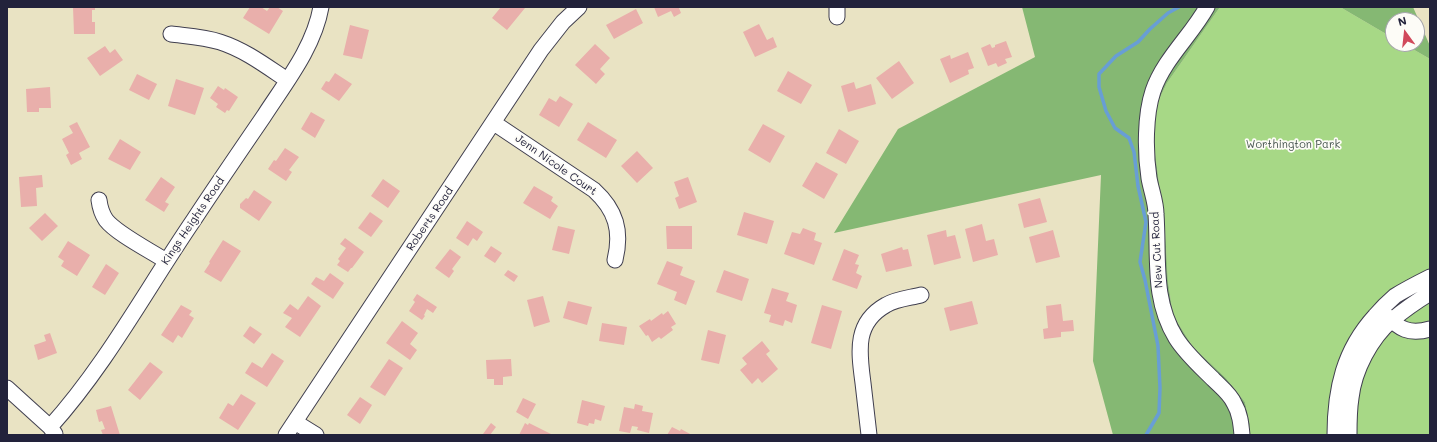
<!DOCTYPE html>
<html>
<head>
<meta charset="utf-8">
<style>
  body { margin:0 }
  #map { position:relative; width:1437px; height:442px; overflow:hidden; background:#e9e3c3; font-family:Mali,sans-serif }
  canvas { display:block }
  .frame { position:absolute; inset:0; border:8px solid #22223b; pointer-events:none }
  .north { position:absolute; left:1385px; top:12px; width:40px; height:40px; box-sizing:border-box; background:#fdfcf7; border:1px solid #a5a5ac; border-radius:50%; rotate:345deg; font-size:11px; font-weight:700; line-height:16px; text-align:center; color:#22223b }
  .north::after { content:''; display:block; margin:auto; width:14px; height:18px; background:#d1495b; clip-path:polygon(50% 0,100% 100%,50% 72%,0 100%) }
</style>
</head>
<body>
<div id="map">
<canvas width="1437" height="442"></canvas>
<div class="frame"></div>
<div class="north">N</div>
</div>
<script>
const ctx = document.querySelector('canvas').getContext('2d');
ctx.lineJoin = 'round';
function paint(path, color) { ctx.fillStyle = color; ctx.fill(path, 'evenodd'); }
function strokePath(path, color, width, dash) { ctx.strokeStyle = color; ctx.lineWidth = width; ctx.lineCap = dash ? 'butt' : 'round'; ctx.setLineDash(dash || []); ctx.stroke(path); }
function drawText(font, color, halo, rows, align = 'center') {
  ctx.font = font + ' Mali,sans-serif'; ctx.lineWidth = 3.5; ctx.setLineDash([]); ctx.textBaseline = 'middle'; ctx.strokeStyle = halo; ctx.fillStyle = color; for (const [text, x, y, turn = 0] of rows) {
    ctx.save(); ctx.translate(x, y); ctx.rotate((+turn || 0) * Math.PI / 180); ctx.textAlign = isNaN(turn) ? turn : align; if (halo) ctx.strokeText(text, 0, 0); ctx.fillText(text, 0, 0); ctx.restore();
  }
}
const green = new Path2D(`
  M1220 7H1340L1393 38V44H1404L1430 59V435H1249L1250 424 1245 402 1226 378 1193 347 1173 315 1168 281 1165 229 1154 144 1156 106 1167 83Z`);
const forest = new Path2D(`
  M1022 7H1220L1167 83 1156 106 1154 144 1165 229 1168 281 1173 315 1193 347 1226 378 1245 402 1250 424 1249 435H1113L1093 361 1101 175 834 233 898 129 1035 57Z
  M1340 7H1413L1430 46V59L1404 44H1417V20H1393V38Z`);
const stream = new Path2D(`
  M1146 435 1159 413 1160 388 1158 346 1145 280 1140 262 1146 222 1138 186 1134 152 1129 138 1115 128 1106 111 1099 87V74L1116 56 1138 42 1150 29 1168 13 1179 7`);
const building = new Path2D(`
  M73 7H95V10H92V22H95V34H74Z
  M250 7H261L267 11 270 7H277L283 11 269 34 243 18Z
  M501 7H524L525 8 507 30 492 18Z
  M654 7H682L679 8 681 13 674 17 671 11 658 17Z
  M636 9 643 23 614 39 606 25Z
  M759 24 767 40 773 37 777 47 755 57 743 32Z
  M350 25 369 30 362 59 343 55Z
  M1006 41 1012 57 1005 59 1007 63 998 67 996 63 988 66 981 48 990 44 992 48 995 47V45Z
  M595 44 610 58 600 69 605 74 596 84 575 65Z
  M105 46 110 53 115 49 123 60 100 76 87 58Z
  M968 52 974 68 968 70 969 74 950 83 940 59 950 55 951 59Z
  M899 61 914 83 892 99 876 78Z
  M788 71 812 85 801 104 777 91Z
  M335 73 352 84 339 101 321 89 326 81 329 82Z
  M137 74 157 84 149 100 129 90Z
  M176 79 204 88 195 115 168 106Z
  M854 82 856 89 871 84 876 104 848 112 841 86Z
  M218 86 224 90 225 88 238 97 229 111 227 110 225 113 216 107 218 104 210 98Z
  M50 87 51 108H39V112H27L26 89Z
  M560 96 573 104 559 127 539 115 549 98 556 102Z
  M311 112 325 120 315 138 301 129Z
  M77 122 90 147 79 153 82 159 71 165 66 155 69 153 62 139 73 133 69 126Z
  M588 122 617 140 606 158 577 140Z
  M763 124 785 136 770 163 748 150Z
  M839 129 859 141 846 164 826 153Z
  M120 139 141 152 130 170 108 159Z
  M285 148 299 157 289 170 292 172 286 181 268 169 274 160 276 161Z
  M637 151 653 168 637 183 621 166Z
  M816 162 838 174 824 199 802 186Z
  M42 175 43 187 36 188 37 206 21 207 19 177Z
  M161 177 175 187 165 202 169 204 164 212 145 200Z
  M688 177 697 202 679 209 675 198 679 196 674 182Z
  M383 179 400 191 388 208 371 196Z
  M534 186 553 197 551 201 558 206 550 219 523 203Z
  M254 190 272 202 259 221 240 208V204L246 198 248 199Z
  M1040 198 1047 222 1024 228 1018 204Z
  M370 212 383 221 371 237 358 228Z
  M744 212 774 221 767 244 737 235Z
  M45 213 58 226 42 241 29 228Z
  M467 221 483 232 477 241 473 238 468 246 456 238Z
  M982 224 986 241 994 239 998 255 973 262 965 229Z
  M558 226 575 230 569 254 552 250Z
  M666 226H692V249H667Z
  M803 228 816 233 814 240 822 243 814 265 784 254 792 232 800 234Z
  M946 230 947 237 955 235 961 258 934 265 927 235Z
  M1053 230 1060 257 1036 263 1029 237Z
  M345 238 364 252 352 268H351L348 272 337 265 340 261 338 259 346 248 340 244Z
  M223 240 241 251 221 282 204 272 210 263 209 262Z
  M68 241 90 255 77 276 61 266 64 261 58 257Z
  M491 246 502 253 495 263 484 256Z
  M902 247 903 250 908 249 912 266 886 272 881 254Z
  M450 249 461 257 452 269 454 271 449 278 435 268Z
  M844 249 859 255 855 264 859 265 856 273 862 276 857 289 832 280Z
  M667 261 683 267 680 275 695 281 686 305 674 300 677 292 657 284Z
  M106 264 119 273 105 295 92 287Z
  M508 270 518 276 514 282 504 275Z
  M724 270 749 279 742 301 716 292Z
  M330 273 344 283 333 299 311 284 316 277 324 281Z
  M772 288 789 293 786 301 797 305 792 323 785 320 783 326 769 322 771 315 764 313Z
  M417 294 437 307 433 313 427 309 424 315 425 316 422 320 409 311 415 302 413 300Z
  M308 296 321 306 300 337 285 327 292 318 283 313 290 304 298 310Z
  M543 296 550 322 534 327 527 300Z
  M568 301 592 307 587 325 563 318Z
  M972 301 978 324 950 331 944 308Z
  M1061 304 1063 321 1073 320 1074 331 1061 332V337L1044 339 1043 329 1048 328 1046 306Z
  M181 305 192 311 189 315 194 318 182 338 178 335 173 343 161 335Z
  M822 305 842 311 831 349 811 343Z
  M668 311 676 324 671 327 673 330 661 339 659 337 652 342 648 335 646 336 639 326 650 319 651 321 662 313 663 315Z
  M402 321 418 333 410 344 417 350 410 360 386 343Z
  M602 323 627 327 624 345 599 341Z
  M250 326 262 334 254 344 243 336Z
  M708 330 726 335 719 364 701 360Z
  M50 333 57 353 38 360 34 345 46 341 44 335Z
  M762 341 770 351 766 354 778 369 762 383 758 378 752 384 740 370 747 364 742 358Z
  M272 353 284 361 267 387 245 373 252 362 262 368Z
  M389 359 403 368 385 396 370 387Z
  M511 359 512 376 503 377V385H494V379H487L486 360Z
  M150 362 163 372 140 400 128 390Z
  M241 394 256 403 238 430 219 418 228 403 233 406Z
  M360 397 372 405 360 424 347 415Z
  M523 398 536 404 528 419 516 412Z
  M582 400 605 406 601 421 595 419 594 424 589 423 588 426 577 423Z
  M635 404 643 406 642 411 653 413 649 433 637 430 638 427 632 426 630 433 619 431 624 407 634 409Z
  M111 406 120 435H103L101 430 105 429 102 421 99 422 96 410Z
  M491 423 496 427 490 435H484L483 434Z
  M525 423 528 425 529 423 553 435H519Z
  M672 427 680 431 681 429 692 435H667Z`);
const minor = new Path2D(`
  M1207 7C1191 36 1164 59 1153 91 1145 115 1145 152 1149 178 1151 190 1156 202 1156 214 1159 257 1152 299 1176 338 1186 354 1201 367 1214 380 1221 387 1230 394 1234 403 1240 413 1241 424 1242 435
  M837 17V7
  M171 34C187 36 205 37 220 42 245 50 266 66 287 80
  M494 123 594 190C616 210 622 231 615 260
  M99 200C100 208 102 214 106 220 117 234 151 251 166 261
  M1385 314C1399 329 1409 335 1430 329
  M7 388 50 427 55 434
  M295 422 316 435
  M50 427C106 365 146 290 193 221 216 186 240 151 264 116 286 82 314 47 321 7
  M286 435 541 50 563 22 579 7
  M869 435C867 418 865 401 863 383 859 352 854 323 886 305 896 299 909 298 921 295
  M1335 435C1335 389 1344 350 1375 316 1381 309 1388 302 1395 296 1406 289 1418 283 1430 277
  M1349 435C1349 423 1349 410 1351 398 1354 370 1371 338 1392 320 1404 310 1417 301 1430 293`);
const parkNames = [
  ["Worthington Park",1293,145]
];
const streetNames = [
  ["Jenn Nicole Court",556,165,35],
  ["Roberts Road",430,219,-56],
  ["Kings Heights Road",193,221,-56],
  ["New Cut Road",1157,250,-93]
];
paint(green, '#a7d886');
paint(forest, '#85b873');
strokePath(stream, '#689ed5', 3.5);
paint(building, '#e9afab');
strokePath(minor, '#403f4f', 17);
strokePath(minor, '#fff', 15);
drawText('11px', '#4a5952', '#fdfcf7', parkNames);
drawText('11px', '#22223b', '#fdfcf7', streetNames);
</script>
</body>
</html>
